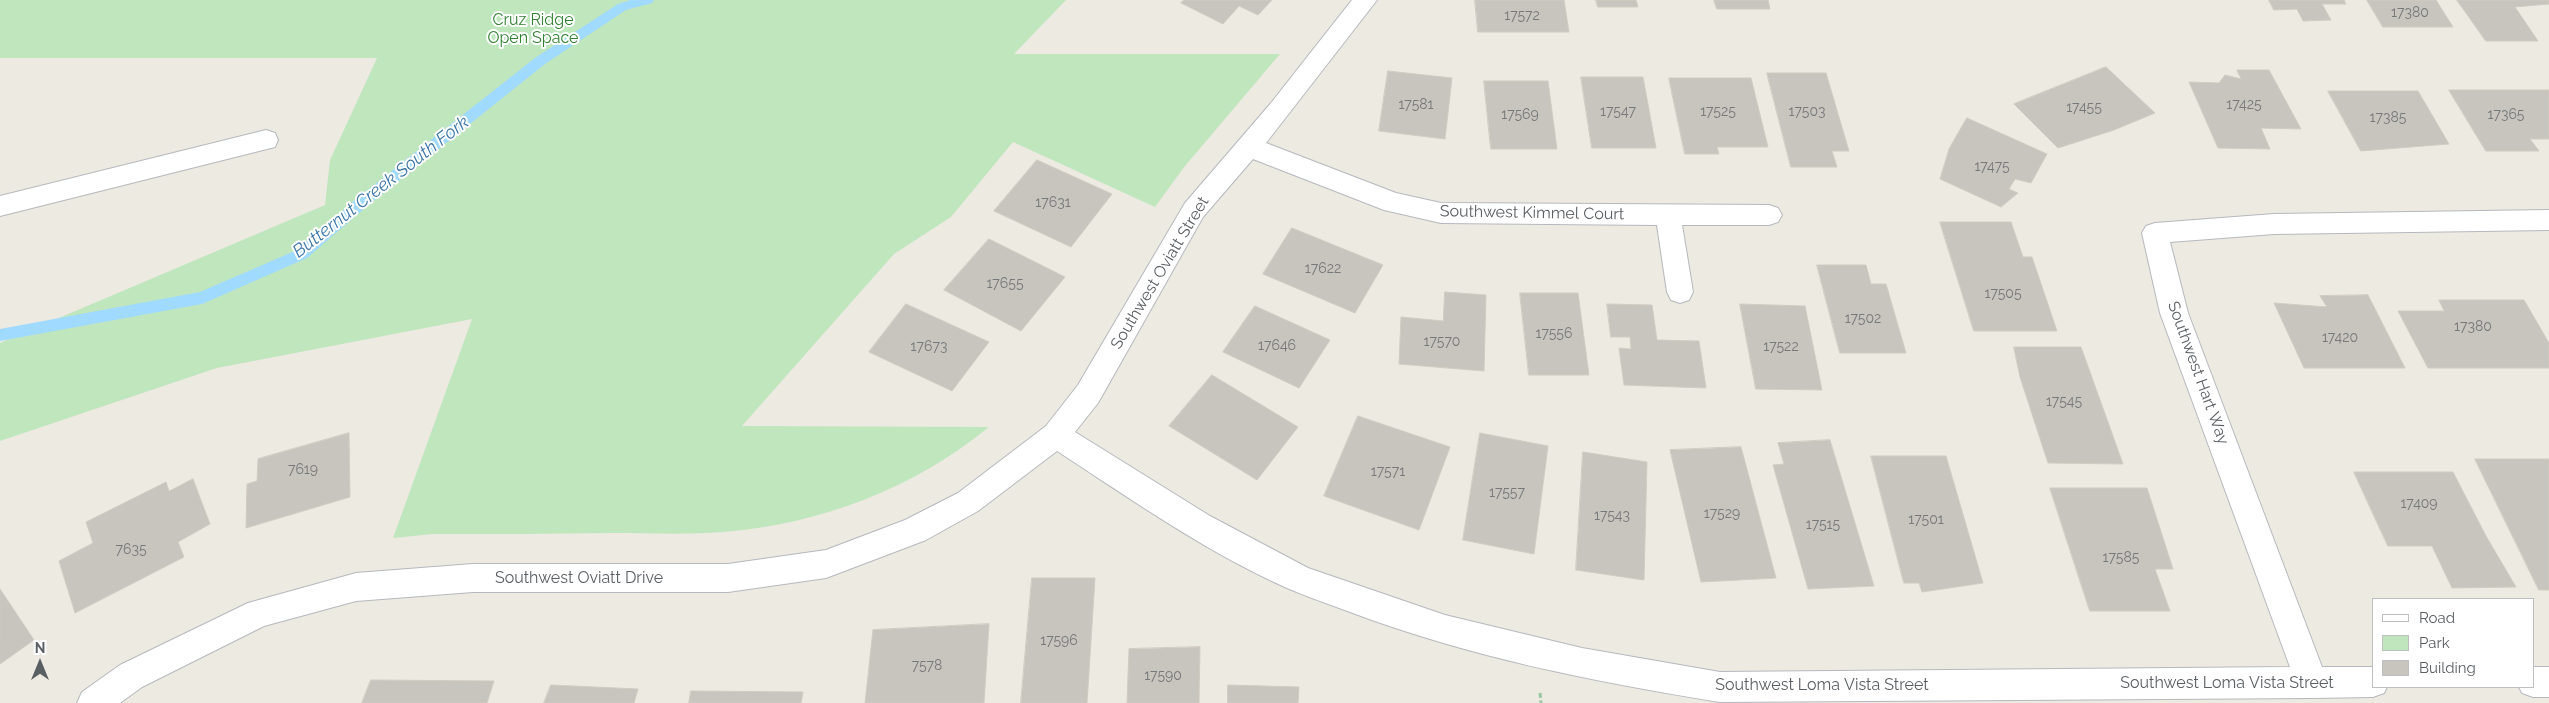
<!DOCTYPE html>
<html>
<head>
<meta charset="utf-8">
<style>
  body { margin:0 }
  #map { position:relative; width:2549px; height:703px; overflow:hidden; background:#edeae2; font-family:Raleway,sans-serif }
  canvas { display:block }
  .legend { position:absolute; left:2372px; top:598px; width:162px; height:90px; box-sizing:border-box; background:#fff; border:1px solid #bdbfc1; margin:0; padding:6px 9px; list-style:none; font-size:15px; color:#5a5f63 }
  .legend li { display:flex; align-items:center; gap:10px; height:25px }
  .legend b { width:25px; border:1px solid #bdbfc1 }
  .north { position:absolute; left:15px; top:638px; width:50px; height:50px; -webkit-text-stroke:4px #fff; paint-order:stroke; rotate:0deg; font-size:14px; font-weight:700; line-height:20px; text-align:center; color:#5a5f63 }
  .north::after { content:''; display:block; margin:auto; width:18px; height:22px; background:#5a5f63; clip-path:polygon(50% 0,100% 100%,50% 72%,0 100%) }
</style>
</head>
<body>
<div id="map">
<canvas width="2549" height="703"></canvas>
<ul class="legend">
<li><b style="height:6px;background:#fff"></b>Road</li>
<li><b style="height:14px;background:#c0e6be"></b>Park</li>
<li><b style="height:14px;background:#c8c5bf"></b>Building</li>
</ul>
<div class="north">N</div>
</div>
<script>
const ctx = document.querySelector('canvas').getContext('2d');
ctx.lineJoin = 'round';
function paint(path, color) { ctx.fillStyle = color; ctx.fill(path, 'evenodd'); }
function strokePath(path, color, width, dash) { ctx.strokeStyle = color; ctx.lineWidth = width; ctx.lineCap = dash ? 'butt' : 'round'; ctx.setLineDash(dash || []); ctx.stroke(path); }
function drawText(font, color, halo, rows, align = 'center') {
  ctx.font = font + ' Raleway,sans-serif'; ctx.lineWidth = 4; ctx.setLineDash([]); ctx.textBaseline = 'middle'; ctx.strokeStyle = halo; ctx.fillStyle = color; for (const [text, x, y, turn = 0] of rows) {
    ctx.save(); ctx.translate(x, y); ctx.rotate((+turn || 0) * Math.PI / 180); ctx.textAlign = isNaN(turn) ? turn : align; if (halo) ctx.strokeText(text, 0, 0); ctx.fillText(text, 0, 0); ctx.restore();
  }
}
const green = new Path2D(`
  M0 0H1066L1014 54H1280L1185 166 1155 207 1013 142 951 217 894 254 742 426 989 427C913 489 821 524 723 532 686 535 648 533 610 533 551 534 492 534 433 534L393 538 472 319 217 368 0 441V343L325 205 330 160 377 58H0Z`);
const stream = new Path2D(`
  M631 0H654L652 3 626 10 545 64 366 207 307 258 202 304 0 341V329L200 292 297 250 356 199 535 58 618 4Z`);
const building = new Path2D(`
  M1184 0H1272L1258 15 1239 6 1223 24 1181 3Z
  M1475 0H1564L1569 32H1478Z
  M1596 0H1636L1638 7H1598Z
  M1714 0H1768L1770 9H1717Z
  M2269 0H2344L2346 4H2322L2331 20 2303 21 2297 9 2274 10Z
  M2367 0H2436L2453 27H2383Z
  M2457 0H2549V4L2515 7 2538 41H2486Z
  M2106 67 2155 113 2114 130 2058 148 2014 104Z
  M2237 70H2269L2301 129 2261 128 2270 149 2218 148 2189 82 2219 83 2225 75 2241 79Z
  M1388 71 1452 78 1445 139 1379 131Z
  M1767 73H1826L1849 151H1832L1837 167H1791Z
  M1581 77H1643L1656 148H1592Z
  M1669 78H1751L1768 147H1717L1719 154H1685Z
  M1484 81H1548L1557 149H1491Z
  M2449 90H2549V139H2530L2539 151H2486Z
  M2328 91H2418L2449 144 2361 151Z
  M1967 118 2047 154 2031 183 2015 179 2009 189 2018 193 2001 207 1940 179 1949 149Z
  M1037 160 1112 194 1071 247 994 211Z
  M1940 222H2011L2023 257H2032L2057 331H1974Z
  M1292 228 1383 265 1355 313 1263 274Z
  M989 239 1065 277 1021 331 944 290Z
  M1817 265H1866L1871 284H1886L1906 353H1840Z
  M1445 292 1486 295 1484 371 1399 364 1401 317 1443 321Z
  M1520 293H1578L1589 375H1529Z
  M2368 295 2405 368H2304L2274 303 2327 307 2320 296Z
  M2439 300H2524L2549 343V368H2428L2398 311H2444Z
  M906 304 989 342 952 391 869 352Z
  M1607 304 1652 305 1657 340 1699 341 1706 388 1624 385 1619 348 1631 349 1630 337H1611Z
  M1740 304 1805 306 1822 390 1756 389Z
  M1255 306 1330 340 1299 388 1223 352Z
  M2014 347H2081L2123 464 2048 463 2020 377Z
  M1212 375 1298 427 1257 480 1169 426Z
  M1358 416 1450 447 1419 530 1324 496Z
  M349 433 350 497 246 528 247 484 257 481 258 459Z
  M1480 433 1548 446 1534 554 1463 540Z
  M1830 440 1874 586 1808 589 1773 465 1784 464 1778 443Z
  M1741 447 1776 578 1701 582 1670 450Z
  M1583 452 1647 462 1644 580 1576 570Z
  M1871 456H1946L1983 583 1922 592 1919 583H1904Z
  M2475 459H2549V590H2539Z
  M2354 472H2453L2486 536 2516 587 2452 588 2432 546H2388Z
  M193 479 210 524 178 542 184 557 75 613 59 561 93 543 86 522 166 482 169 491Z
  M2050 488H2147L2173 569H2155L2170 611H2090Z
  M1032 578H1095L1087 703H1021Z
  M0 589 34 640 0 664Z
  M989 624 984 703H865L873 630Z
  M1200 647 1199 703H1127L1129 649Z
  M371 680 494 681 487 703H362Z
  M551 685 638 689 634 703H544Z
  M1228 685 1299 687 1298 703H1228Z
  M691 691 803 692 801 703H689Z`);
const path = new Path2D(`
  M1540 693 1541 703`);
const minor = new Path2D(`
  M1352 0H1377L1266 143 1396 193 1441 203 1769 205 1778 208 1782 215 1778 222 1769 225H1682L1693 292 1689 300 1680 303 1671 300 1667 292 1657 225 1441 223 1384 210 1253 159 1203 217 1098 403 1075 432 1210 516 1308 568 1445 615 1582 648 1720 672 2290 667 2160 313 2142 233 2146 226 2155 223 2274 214 2549 210V230L2274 234 2170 242 2188 313 2322 667H2373V687H2387L2384 693 2373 697 2312 698 1720 702C1594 682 1470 657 1350 612 1329 604 1308 597 1287 588 1206 552 1131 499 1057 451L978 511 926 540 826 578 728 592H473L356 601 264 626 142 687 120 703H77L82 692 120 665 248 603 356 573 473 564H728L826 550 905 520 958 493 1046 426 1078 385 1185 203 1271 103Z
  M266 130 275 133 278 140 275 147 0 216V196Z
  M2533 667H2549V697H2533L2522 693 2519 687H2533Z`);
const numberNames = [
  ["17380",2410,13],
  ["17572",1522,16],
  ["17581",1416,105],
  ["17425",2244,105],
  ["17455",2084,108],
  ["17547",1618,112],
  ["17525",1718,112],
  ["17503",1807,112],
  ["17569",1520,115],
  ["17365",2506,115],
  ["17385",2388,118],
  ["17475",1992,167],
  ["17631",1053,203],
  ["17622",1323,269],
  ["17655",1005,284],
  ["17505",2003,294],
  ["17502",1863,319],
  ["17380",2473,327],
  ["17556",1554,334],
  ["17420",2340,338],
  ["17570",1442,342],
  ["17646",1277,346],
  ["17673",929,347],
  ["17522",1781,347],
  ["17545",2064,402],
  ["7619",303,470],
  ["17571",1388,472],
  ["17557",1507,493],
  ["17409",2419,504],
  ["17529",1722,514],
  ["17543",1612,516],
  ["17501",1926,520],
  ["17515",1823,525],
  ["7635",131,550],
  ["17585",2121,558],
  ["17596",1059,641],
  ["7578",927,666],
  ["17590",1163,676]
];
const parkNames = [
  ["Cruz Ridge",533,20],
  ["Open Space",533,38]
];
const streetNames = [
  ["Southwest Kimmel Court",1532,213,1],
  ["Southwest Oviatt Street",1160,273,-59],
  ["Southwest Hart Way",2198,373,70],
  ["Southwest Oviatt Drive",579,578],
  ["Southwest Loma Vista Street",2227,683],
  ["Southwest Loma Vista Street",1822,685]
];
const waterNames = [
  ["Butternut Creek South Fork",381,187,-38]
];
paint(green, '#c0e6be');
paint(stream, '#a0daff');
paint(building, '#c8c5bf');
strokePath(building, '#d2ccc0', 1);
strokePath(minor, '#b5b8bd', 2);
strokePath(path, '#97c7a3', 3, [5, 2.5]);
paint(minor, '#fff');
drawText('14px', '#76787a', null, numberNames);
drawText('16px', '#338233', '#fff', parkNames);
drawText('16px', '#5a5f63', '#fff', streetNames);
drawText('italic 18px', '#3b75a9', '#fff', waterNames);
</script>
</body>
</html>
